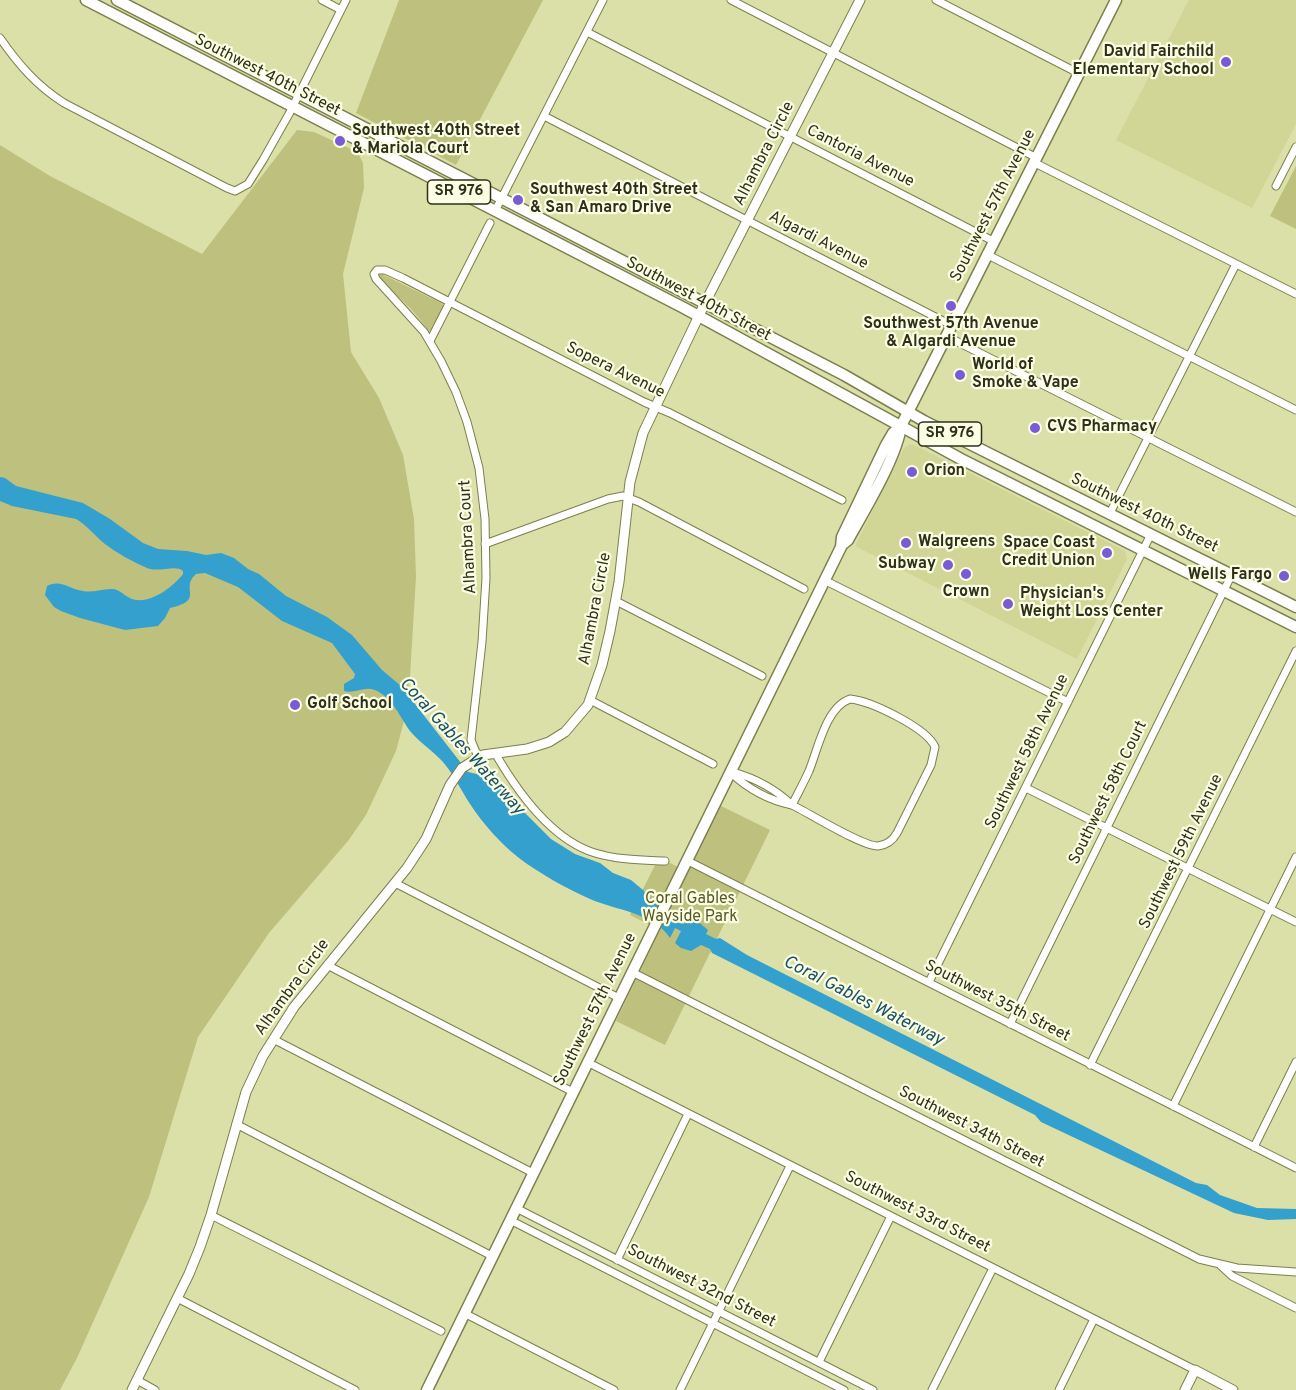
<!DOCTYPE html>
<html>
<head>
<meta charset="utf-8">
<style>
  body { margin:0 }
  canvas { display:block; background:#dbdfa8 }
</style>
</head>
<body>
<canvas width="1296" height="1390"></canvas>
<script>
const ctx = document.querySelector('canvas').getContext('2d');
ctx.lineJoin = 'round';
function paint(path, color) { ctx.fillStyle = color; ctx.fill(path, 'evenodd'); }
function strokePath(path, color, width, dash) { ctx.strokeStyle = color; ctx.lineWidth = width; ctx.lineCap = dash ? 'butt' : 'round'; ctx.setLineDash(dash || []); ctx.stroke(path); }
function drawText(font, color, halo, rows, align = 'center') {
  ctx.font = font + ' Overpass,sans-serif'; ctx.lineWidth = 4.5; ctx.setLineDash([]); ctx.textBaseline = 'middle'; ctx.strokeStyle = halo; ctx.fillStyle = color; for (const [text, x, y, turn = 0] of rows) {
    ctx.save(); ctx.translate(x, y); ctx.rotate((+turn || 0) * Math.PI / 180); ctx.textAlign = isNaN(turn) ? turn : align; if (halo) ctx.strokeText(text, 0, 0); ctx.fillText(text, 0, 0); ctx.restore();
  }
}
const built = new Path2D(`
  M1189 0H1296V124L1252 208 1116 140Z
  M910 444 914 445 1125 551 1127 559 1077 659 855 546 904 448Z`);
const green = new Path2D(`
  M399 0H543L456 165 356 113Z
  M297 130 314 132 351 149 359 155 363 163 364 188 343 274 351 352 379 398 403 455 414 519 416 577 410 676 404 721 396 751 366 815 348 841 269 933 198 1037 149 1197 77 1358 60 1390H0V145L50 176 202 254Z
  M1296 166V229L1270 216Z
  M382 274 441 303 444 306 432 331H429L412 310 381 280 379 276Z
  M719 805 770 830 665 1045 616 1021 660 930 630 915 659 857 687 872Z`);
const water = new Path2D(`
  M0 477 5 478 16 486 83 503 110 519 143 543 158 549 187 551 206 555 221 553 234 558 248 569 259 574 286 596 327 617 352 635 382 670 401 686 468 772 490 777 501 787 525 813 551 839 575 854 600 863 613 873 631 880 643 890 654 903 678 918V922L684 924 689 919H695L708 930 706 934 716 939 720 938 747 955 1196 1183 1207 1185 1220 1195 1257 1208 1296 1209V1219L1268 1220 1234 1213 1058 1130 1041 1122 1035 1115 724 959 712 953 710 949 701 945 691 951 681 948 675 943 681 931 675 928 670 938C654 913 615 910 590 899 566 888 540 874 519 858 500 843 484 825 470 804 461 790 454 775 443 762 433 751 419 742 410 731 400 717 392 697 375 690 364 686 355 694 344 691V684L354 678 355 674 332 643 282 621 238 587 212 576 205 573 196 574C179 589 206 600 170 608L165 618 158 626 125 630 80 618 61 611 54 607 45 595 47 586C61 579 69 589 83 591 93 593 101 589 111 589 119 588 124 596 132 599 150 605 173 587 183 574V571C176 564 159 573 147 568 135 563 115 552 105 544 95 536 88 526 76 519L12 506 0 501Z`);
const minor = new Path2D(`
  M322 0 341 10
  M731 0 1035 157
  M936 0 1078 73
  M587 32 993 241
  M0 38C18 64 37 86 64 103L227 188 235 191 248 184 263 160 289 114 346 0
  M544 116 951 325
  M1033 162 1296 294
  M1276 186 1296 147
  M495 211 603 0
  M986 254 1296 410
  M946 336 1296 512
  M430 341 490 223
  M1110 513 1236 264
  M485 544 608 499 623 496 639 502 804 589
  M824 580 1068 702
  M616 601 762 676
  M850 699C871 701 927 728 935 747L931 765 897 833C893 840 887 845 878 846 863 847 809 813 792 805 798 793 804 782 809 771 818 749 826 707 850 699Z
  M590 700 713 764
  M495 753C517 791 552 840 595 853 618 860 642 860 665 861
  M478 757 471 740 482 642 486 578 485 519 479 468 467 422 456 392 441 361 424 332 376 279 374 274 377 270H385L403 278 644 402 670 413 842 500
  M730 772C748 789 767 800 792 805
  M733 772C754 778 774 788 791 804
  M1026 788 1296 922
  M686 860 1296 1168
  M395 883 619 998
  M327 965 573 1092
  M632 972 1199 1259 1237 1268 1296 1272
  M929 982 1151 534
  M1010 1024 1232 574
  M273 1039 533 1173
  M587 1062 1195 1370
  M1090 1065 1296 651
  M1173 1106 1296 857
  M236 1124 492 1256
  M1254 1147 1296 1062
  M516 1208 873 1390
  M211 1215 441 1331
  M510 1220 844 1390
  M617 1260 688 1114
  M1220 1265 1232 1276 1296 1308
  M177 1298 355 1390
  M464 1313 614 1390
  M819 1362 891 1216
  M137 1380 155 1390
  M680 1390 790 1166
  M932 1390 993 1268
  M1059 1390 1094 1319`);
const tertiary = new Path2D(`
  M132 1390 189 1274 200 1247 211 1215 246 1092 263 1056 294 1007 407 868 426 839 450 785 462 768 483 755 527 749 549 742 565 732 588 705 602 665 610 631 619 582 630 482 643 433 705 303 860 0
  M1185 1390 1195 1370 1233 1390`);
const secondary = new Path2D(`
  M843 544 848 540C864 511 897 457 901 426L1116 0
  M427 1390 841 547 842 537 886 445 893 433 901 426`);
const primary = new Path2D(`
  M86 0 684 308 961 459 1296 627
  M117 0 844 375 924 421 1296 607`);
const markers = [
  [1226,62,6,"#795bd5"],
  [340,141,6,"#795bd5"],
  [518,200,6,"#795bd5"],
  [951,306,6,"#795bd5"],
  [960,375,6,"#795bd5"],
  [1035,428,6,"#795bd5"],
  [912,472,6,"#795bd5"],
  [906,543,6,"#795bd5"],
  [1107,553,6,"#795bd5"],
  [948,565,6,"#795bd5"],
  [966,574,6,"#795bd5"],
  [1284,576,6,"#795bd5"],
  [1008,604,6,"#795bd5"],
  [295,705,6,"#795bd5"]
];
const shields = [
  [459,192,63],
  [950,434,63]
];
const shieldNames = [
  ["SR 976",459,192],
  ["SR 976",950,434]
];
const poiNames = [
  ["David Fairchild",1214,53,"right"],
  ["Elementary School",1214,71,"right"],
  ["Southwest 40th Street",352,132],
  ["& Mariola Court",352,150],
  ["Southwest 40th Street",530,191],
  ["& San Amaro Drive",530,209],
  ["Southwest 57th Avenue",951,325,"center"],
  ["& Algardi Avenue",951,343,"center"],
  ["World of",972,366],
  ["Smoke & Vape",972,384],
  ["CVS Pharmacy",1047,428],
  ["Orion",924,472],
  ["Walgreens",918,543],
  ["Space Coast",1095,544,"right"],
  ["Credit Union",1095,562,"right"],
  ["Subway",936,565,"right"],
  ["Wells Fargo",1272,576,"right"],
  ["Crown",966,593,"center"],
  ["Physician's",1020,595],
  ["Weight Loss Center",1020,613],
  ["Golf School",307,705]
];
const streetNames = [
  ["Southwest 40th Street",267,76,27],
  ["Alhambra Circle",765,154,-63],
  ["Cantoria Avenue",860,157,27],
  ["Southwest 57th Avenue",994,206,-63],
  ["Algardi Avenue",818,241,27],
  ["Southwest 40th Street",698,300,28],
  ["Sopera Avenue",615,371,26],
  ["Southwest 40th Street",1144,514,26],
  ["Alhambra Court",469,537,-93],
  ["Alhambra Circle",596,609,-79],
  ["Southwest 58th Avenue",1028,752,-64],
  ["Southwest 58th Court",1109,793,-64],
  ["Southwest 59th Avenue",1182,852,-64],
  ["Alhambra Circle",293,988,-54],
  ["Southwest 35th Street",997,1002,27],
  ["Southwest 57th Avenue",596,1010,-64],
  ["Southwest 34th Street",971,1128,27],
  ["Southwest 33rd Street",917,1213,27],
  ["Southwest 32nd Street",701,1287,27]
];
const parkNames = [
  ["Coral Gables",690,900],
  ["Wayside Park",690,918]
];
const waterNames = [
  ["Coral Gables Waterway",461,747,48],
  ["Coral Gables Waterway",863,1002,27]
];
paint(built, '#d1d596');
paint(green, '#bdc17d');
paint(water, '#34a0ce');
strokePath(minor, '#7d7f4c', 9);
strokePath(tertiary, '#7d7f4c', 11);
strokePath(secondary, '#7d7f4c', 13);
strokePath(primary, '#7d7f4c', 13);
strokePath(minor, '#fff', 7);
strokePath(tertiary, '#fff', 9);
strokePath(secondary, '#fff', 10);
strokePath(primary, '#fff', 10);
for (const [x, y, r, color] of markers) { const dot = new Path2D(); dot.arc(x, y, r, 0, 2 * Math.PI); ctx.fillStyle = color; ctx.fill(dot); strokePath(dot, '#fbfee2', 2); }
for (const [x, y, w] of shields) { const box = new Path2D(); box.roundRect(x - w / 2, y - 12, w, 24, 4.5); ctx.fillStyle = '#fbfee2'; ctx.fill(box); strokePath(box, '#2f301b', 1.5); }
drawText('bold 15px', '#2f301b', null, shieldNames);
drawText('bold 16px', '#2f301b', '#fbfee2', poiNames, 'left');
drawText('16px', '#2f301b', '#fbfee2', streetNames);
drawText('16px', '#565826', '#fbfee2', parkNames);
drawText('italic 18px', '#185169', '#fbfee2', waterNames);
</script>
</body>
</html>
